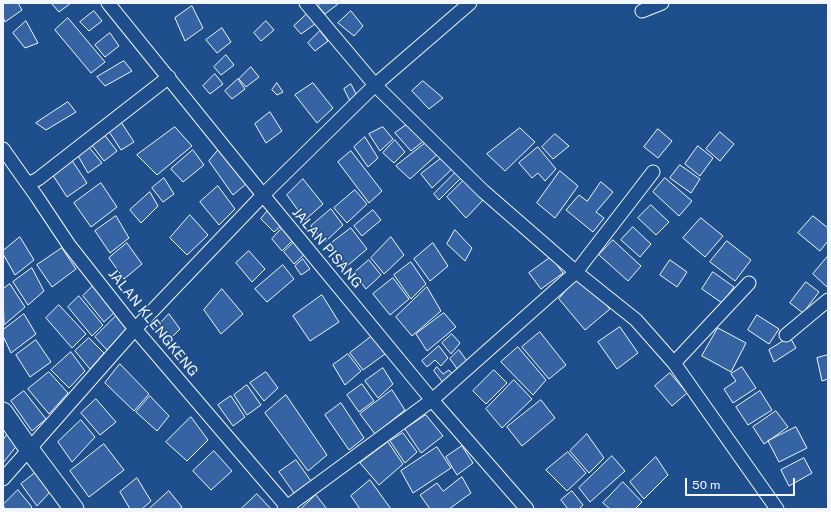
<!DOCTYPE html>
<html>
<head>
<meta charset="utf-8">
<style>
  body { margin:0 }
  #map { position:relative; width:831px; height:512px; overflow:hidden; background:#1f4e8c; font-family:"Public Sans",sans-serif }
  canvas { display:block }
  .frame { position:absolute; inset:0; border:4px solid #f2f6ff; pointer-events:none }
  .scale { position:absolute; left:685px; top:478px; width:110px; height:18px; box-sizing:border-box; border:2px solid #f2f6ff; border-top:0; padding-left:5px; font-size:12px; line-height:14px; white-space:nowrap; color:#f2f6ff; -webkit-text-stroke:3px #1f4e8c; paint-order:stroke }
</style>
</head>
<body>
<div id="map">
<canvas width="831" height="512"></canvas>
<div class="frame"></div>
<div class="scale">50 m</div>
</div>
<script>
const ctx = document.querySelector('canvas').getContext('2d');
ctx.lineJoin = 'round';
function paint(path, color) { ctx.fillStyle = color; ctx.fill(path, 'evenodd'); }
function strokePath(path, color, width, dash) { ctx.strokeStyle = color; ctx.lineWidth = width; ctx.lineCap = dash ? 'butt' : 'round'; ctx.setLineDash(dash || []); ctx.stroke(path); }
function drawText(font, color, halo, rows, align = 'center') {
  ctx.font = font + ' "Public Sans",sans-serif'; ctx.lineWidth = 3; ctx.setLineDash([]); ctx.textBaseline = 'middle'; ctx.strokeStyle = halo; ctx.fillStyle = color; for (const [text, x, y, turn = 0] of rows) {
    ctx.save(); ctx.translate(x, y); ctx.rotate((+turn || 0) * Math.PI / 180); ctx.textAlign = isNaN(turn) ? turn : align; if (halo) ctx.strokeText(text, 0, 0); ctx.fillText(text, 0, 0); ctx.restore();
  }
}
const building = new Path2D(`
  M3 3H18L22 10 5 22 3 17Z
  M53 3H71L59 12 52 4Z
  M321 3H338V4L325 14 318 6Z
  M192 6 203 28 185 41 175 18Z
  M94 11 102 21 89 31 80 22Z
  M351 11 363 26 354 36 338 23Z
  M307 14 315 24 301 34 294 26Z
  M68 18 105 62 91 73 55 30Z
  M26 21 38 43 25 48 13 33Z
  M266 21 274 30 261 41 254 33Z
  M222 28 231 42 217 53 206 40Z
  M320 31 328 41 315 51 308 43Z
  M110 33 119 46 105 57 95 45Z
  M226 55 234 65 221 75 214 67Z
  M124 61 132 71 105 86 97 77Z
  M251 67 259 77 246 87 239 79Z
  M215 74 223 84 210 94 203 86Z
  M238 79 245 89 232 99 225 91Z
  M423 81 443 98 429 109 412 91Z
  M277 83 283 92 277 95 272 90Z
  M313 83 333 108 317 123 295 95Z
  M351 84 357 96 350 101 344 89Z
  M68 102 76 112 46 130 36 123Z
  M270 112 282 131 266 143 255 124Z
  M121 122 134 142 121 150 108 130Z
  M409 123 425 140 411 151 395 133Z
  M175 127 192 146 157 175 137 155Z
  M383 127 393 139 380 151 369 134Z
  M520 128 535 142 505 171 487 154Z
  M658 129 672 141 658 158 644 147Z
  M720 132 734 144 720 161 706 149Z
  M103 133 117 151 104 161 91 144Z
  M555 134 569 146 553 159 542 147Z
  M365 137 378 158 368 167 354 147Z
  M395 140 405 152 394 163 383 153Z
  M428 141 440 152 410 179 396 166Z
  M88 146 102 163 88 173 77 154Z
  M698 146 713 158 700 176 685 164Z
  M538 147 556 169 545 181 538 173 532 178 519 163Z
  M220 148 246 184 233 195 209 161Z
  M193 150 204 165 183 182 171 169Z
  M351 151 382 191 369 203 338 162Z
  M443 157 453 168 432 188 421 174Z
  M71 159 87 183 67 197 52 174Z
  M680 165 700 179 691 193 670 178Z
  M458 170 463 176 439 200 434 194Z
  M560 171 578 186 555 218 537 203Z
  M164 178 174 194 163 202 152 188Z
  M466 178 484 199 466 218 447 197Z
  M665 178 692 201 679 216 653 192Z
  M303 179 323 204 305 220 287 195Z
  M601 182 613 192 596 212 604 218 593 232 566 210 579 195 587 201Z
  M101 183 117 207 91 227 74 203Z
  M218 186 235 209 219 225 200 202Z
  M355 190 367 204 347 223 334 208Z
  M150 192 158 206 141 223 130 210Z
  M651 205 669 222 656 235 638 218Z
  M269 209 283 224 274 232 261 219Z
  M331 209 343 225 325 242 311 226Z
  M373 210 381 220 362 236 354 226Z
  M190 215 208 235 187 255 170 238Z
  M116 216 129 238 110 253 95 231Z
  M813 216 828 228V241L820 251 798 233Z
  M701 218 723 236 705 257 683 238Z
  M284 226 295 238 282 251 272 239Z
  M633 227 651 244 640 257 621 240Z
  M351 228 367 249 347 266 329 245Z
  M455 230 472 248 465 261 447 244Z
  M20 237 34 260 15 275 3 254V251Z
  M391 237 404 255 384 274 371 258Z
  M296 240 307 252 294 264 284 252Z
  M613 240 641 266 628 281 599 255Z
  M727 241 751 260 735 281 710 262Z
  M127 243 142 264 124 279 109 258Z
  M433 243 448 266 430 281 414 259Z
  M62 248 76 269 52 287 37 265Z
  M249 251 265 269 252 282 236 263Z
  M828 256V288L813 274Z
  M551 257 563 273 541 289 529 273Z
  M303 259 310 269 301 275 295 266Z
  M369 260 381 275 366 289 354 273Z
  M670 260 687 272 677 287 660 275Z
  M411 262 426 284 411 299 394 275Z
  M283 265 294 279 267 302 255 289Z
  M32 268 44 291 28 305 13 282Z
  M713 272 734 287 722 303 702 289Z
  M578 277 610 309 585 330 559 299Z
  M393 278 409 299 390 315 373 294Z
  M806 282 819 292 803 313 790 303Z
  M10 284 25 307 4 325 3 289Z
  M95 284 116 311 104 322 83 296Z
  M427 287 441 311 412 336 396 317Z
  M222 289 243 314 221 334 204 310Z
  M322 295 339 322 310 341 293 316Z
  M79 296 103 325 92 336 68 307Z
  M59 305 86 334 72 348 46 318Z
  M444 313 456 327 427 351 416 334Z
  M24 314 36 334 11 353 3 336V330Z
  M169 314 180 329 166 343 155 329Z
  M117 315 127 328 107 350 95 337Z
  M757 315 779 329 769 344 748 330Z
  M620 327 638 353 617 369 598 342Z
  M718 328 746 343 731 372 702 356Z
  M540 332 566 365 549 379 522 347Z
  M452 334 460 343 451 354 442 343Z
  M372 336 385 354 363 370 350 353Z
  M790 337 796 348 774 362 769 350Z
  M89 338 104 353 90 369 75 351Z
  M36 340 51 362 30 377 16 355Z
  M439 346 448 358 441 366 435 360 427 367 422 361Z
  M518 347 546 380 533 395 501 362Z
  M459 350 467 361 458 370 450 359Z
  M71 352 85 371 69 388 51 370Z
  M348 354 361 371 345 385 333 365Z
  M828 355V379L822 381 817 358Z
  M120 364 149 394 134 411 105 383Z
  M437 367 443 374 449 370 453 375 444 384 434 371Z
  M742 367 756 388 733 403 724 389 736 381 731 374Z
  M383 368 393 384 378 398 365 381Z
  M494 370 507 383 486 404 473 391Z
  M49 372 68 393 49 414 28 389Z
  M266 372 278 388 264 401 250 383Z
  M670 373 687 393 672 406 655 386Z
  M514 380 532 399 502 428 486 409Z
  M362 384 374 401 359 412 347 395Z
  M247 385 261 405 247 415 234 395Z
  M392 390 405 410 375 434 360 414Z
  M24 391 46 419 32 431 11 401Z
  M760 391 772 410 748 425 736 407Z
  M286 395 327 455 308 471 265 413Z
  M150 396 169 416 157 431 136 412Z
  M231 396 245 417 233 426 218 405Z
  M96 399 116 422 100 435 81 413Z
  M541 400 555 418 522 446 507 427Z
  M341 403 364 438 349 450 325 415Z
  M776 411 788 427 764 444 753 427Z
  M426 415 443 436 421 453 405 429Z
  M191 417 208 440 187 461 166 442Z
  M81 420 95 437 72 462 58 442Z
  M796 427 807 448 779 462 768 441Z
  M9 432 18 444 3 463V440Z
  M403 433 417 452 405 463 390 441Z
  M587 434 604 458 589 473 570 451Z
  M388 442 403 464 379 485 360 463Z
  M104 444 124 470 89 497 70 471Z
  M462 446 473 463 457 475 446 457Z
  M437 447 451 468 413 493 401 471Z
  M214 451 232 471 211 490 193 471Z
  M568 452 586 473 567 491 546 470Z
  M612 456 625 471 590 502 579 488Z
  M656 457 668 475 644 499 630 482Z
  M804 458 812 473 789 486 781 470Z
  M296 460 311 481 294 493 279 472Z
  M35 473 50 492 37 506 21 484Z
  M462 477 471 493 449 509H430L420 495 437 483 443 491Z
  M137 478 151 501 142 509H130L120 492Z
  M370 480 391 509H360L351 496Z
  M623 482 642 502 635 509H610L603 503Z
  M18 490 32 507 30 509H5L3 505Z
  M169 491 182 507 179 509H149Z
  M572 491 583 505 579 509H568L561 500Z
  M257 494 271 509H241Z
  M316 495 327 509H301Z`);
const street = new Path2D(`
  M108 3 263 195 432 400 527 509
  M306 3 375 85 483 191 576 272 636 320 674 363 777 509
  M642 11 662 3
  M3 149 37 197 69 245 135 329 289 509
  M28 184 38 179 169 77
  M786 335 828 300
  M674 363 749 283
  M3 479 135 329 263 195 375 85 470 3
  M284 509 432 400 576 272 653 172`);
const secondary = new Path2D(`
  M3 412 29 449 74 509`);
const streetNames = [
  ["JALAN PISANG",327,248,50],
  ["JALAN KLENGKENG",153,323,51]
];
paint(building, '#3563a3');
strokePath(building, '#f2f6ff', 1);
strokePath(street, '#f2f6ff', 15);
strokePath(secondary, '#f2f6ff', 21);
strokePath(street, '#1f4e8c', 13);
strokePath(secondary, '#1f4e8c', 19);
drawText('14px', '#f2f6ff', '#1f4e8c', streetNames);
</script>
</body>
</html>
